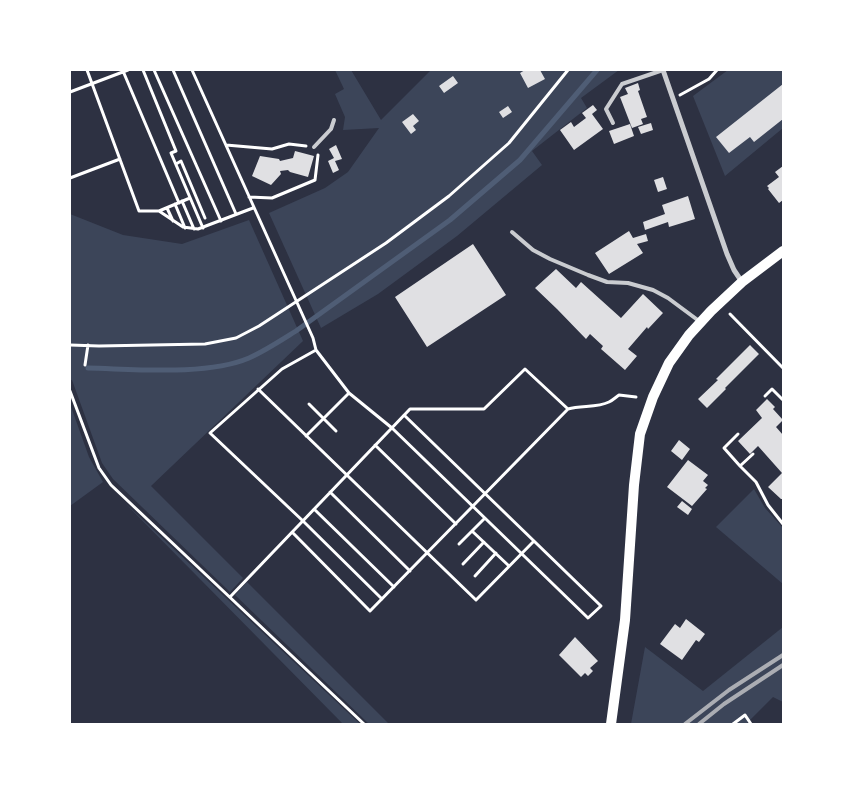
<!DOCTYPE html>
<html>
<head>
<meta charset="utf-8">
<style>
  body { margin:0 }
  #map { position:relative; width:853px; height:794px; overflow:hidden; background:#2d3142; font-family:Raleway,sans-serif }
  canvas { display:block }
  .frame { position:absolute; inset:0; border:71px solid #fff; pointer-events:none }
</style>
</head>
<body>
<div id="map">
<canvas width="853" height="794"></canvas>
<div class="frame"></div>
</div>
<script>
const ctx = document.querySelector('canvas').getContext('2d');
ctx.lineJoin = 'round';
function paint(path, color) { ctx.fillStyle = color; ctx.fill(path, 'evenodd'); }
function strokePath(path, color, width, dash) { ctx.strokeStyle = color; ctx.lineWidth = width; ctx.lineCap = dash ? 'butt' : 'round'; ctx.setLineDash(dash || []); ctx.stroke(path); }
const green = new Path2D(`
  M335 70H351L381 120 431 70H619L581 98 587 108 532 151 542 165 457 236 378 294 321 328 269 213 325 188 348 172 379 128 343 130 345 117 335 94 344 89Z
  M728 70H783V128L725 176 693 96Z
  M70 214 123 235 182 244 249 220 303 341 151 486 243 578 230 592 113 479 102 463 72 380H70Z
  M70 404 89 457 103 482 70 506Z
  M754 489 765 508 783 528V584L716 527Z
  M125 503 360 724H343Z
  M247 582 389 724H369L235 595Z
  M783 627V702L773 697 746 724H631L645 647 703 691Z`);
const stream = new Path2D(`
  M88 368C134 369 207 376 249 358 265 351 280 341 296 331L450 220 520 160 597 70`);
const building = new Path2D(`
  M525 70H540L545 79 528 88 520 73Z
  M453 76 458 83 444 93 439 86Z
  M638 83 640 90 638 91 647 117 641 119 643 124 632 128 620 97 628 94 625 88Z
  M783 84V119L754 142 750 137 729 153 716 137Z
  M593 105 597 110 592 114 603 129 574 150 560 130 571 122 574 127 586 118 582 113Z
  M508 106 512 112 503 118 499 112Z
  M413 114 419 121 413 126 416 130 411 134 402 122Z
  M651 123 653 130 641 134 638 127Z
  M630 124 634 136 614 144 609 131Z
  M336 145 342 159 335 161 339 170 333 173 328 161 334 158 329 149Z
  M295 151 314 156 308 177 290 172 288 170 280 171 281 174 271 185 252 176 260 156 279 159 280 161 293 158Z
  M783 166V200L779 203 768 189 769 188 767 186 779 177 775 172Z
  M663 177 667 189 658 192 654 180Z
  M688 196 695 219 669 227 668 222 645 230 643 222 665 214 662 205Z
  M629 231 633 238 646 234 648 241 637 244 643 253 609 274 595 253Z
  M473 244 506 295 427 347 395 297Z
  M556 269 576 288 581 282 621 318 643 294 663 313 648 329 647 327 628 349 637 356 625 370 601 349 603 346 590 334 586 339 557 309 535 288Z
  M750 345 759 354 725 388 726 389 707 408 698 399 718 380 716 379Z
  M767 399 775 407 773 409 783 420 776 427 783 435V499H781L768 487 782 473 758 446 750 454 738 441 762 418 756 410Z
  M679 440 690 449 682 460 671 451Z
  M688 460 708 475 703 481 708 485 705 488 707 489 692 506 667 487Z
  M682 501 692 509 688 515 677 507Z
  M686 619 705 634 699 642 696 640 682 660 660 644 675 624 680 628Z
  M575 637 598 661 590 668 593 671 588 676 585 673 581 677 559 655Z`);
const path = new Path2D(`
  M87 70 139 211H159L190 198
  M143 70 176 151 171 153 203 228
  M154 70 221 221
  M173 70 236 214
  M192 70 313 338 316 350 349 393 392 428 588 618 601 606 404 415
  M123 71 179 203
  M70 92 128 70
  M680 95 709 79 717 70
  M226 145 272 149 289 144 306 146
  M176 164 181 161 205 218
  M70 178 120 159
  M249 197 272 198 315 180 318 155
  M182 201 194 229
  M175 204 185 228
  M167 208 173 221
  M159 211 183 227 198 229 253 208
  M730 314 783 368
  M70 345 99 346 205 344 236 338 259 326 386 243 449 196 509 143 568 70
  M316 350 282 369 210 433 303 521 382 599
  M85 365 88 345
  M258 389 476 600 534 541
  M70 391 99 468 111 485 364 724
  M765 396 772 389 783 400
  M309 404 336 431
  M738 434 724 448 740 466
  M306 436 349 393
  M375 445 456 524
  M753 454 740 466 756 482 768 505 783 524
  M330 492 410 571
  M314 509 394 587
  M472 531 509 566
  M292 532 370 611 568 409C581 405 597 408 609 402 613 400 616 397 619 395L636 397
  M459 544 485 518
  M463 564 484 542
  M475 576 496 553
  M230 597 410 409H484L525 369 568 409
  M733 724 745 715 751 724`);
const service = new Path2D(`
  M613 123 606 109 622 84 663 70
  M314 147 331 129 334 120
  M512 232 533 250 550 259 588 275 607 282 628 283 653 290 668 298 699 321`);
const minor = new Path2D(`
  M663 70 727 254 734 270 742 282`);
const secondary = new Path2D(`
  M611 724 625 620 634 485 640 434 653 397 669 363 689 335 711 311 742 282 783 251`);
const rail = new Path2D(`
  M685 724 729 690 783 655
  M699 724 724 704 783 665`);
paint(green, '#3c4559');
strokePath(stream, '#4f5d75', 5);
paint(building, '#e0e0e3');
strokePath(path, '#fff', 3);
strokePath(service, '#caccd0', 4);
strokePath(minor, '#caccd0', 5);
strokePath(secondary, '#fff', 10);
strokePath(rail, '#abadb3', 4);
</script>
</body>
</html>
